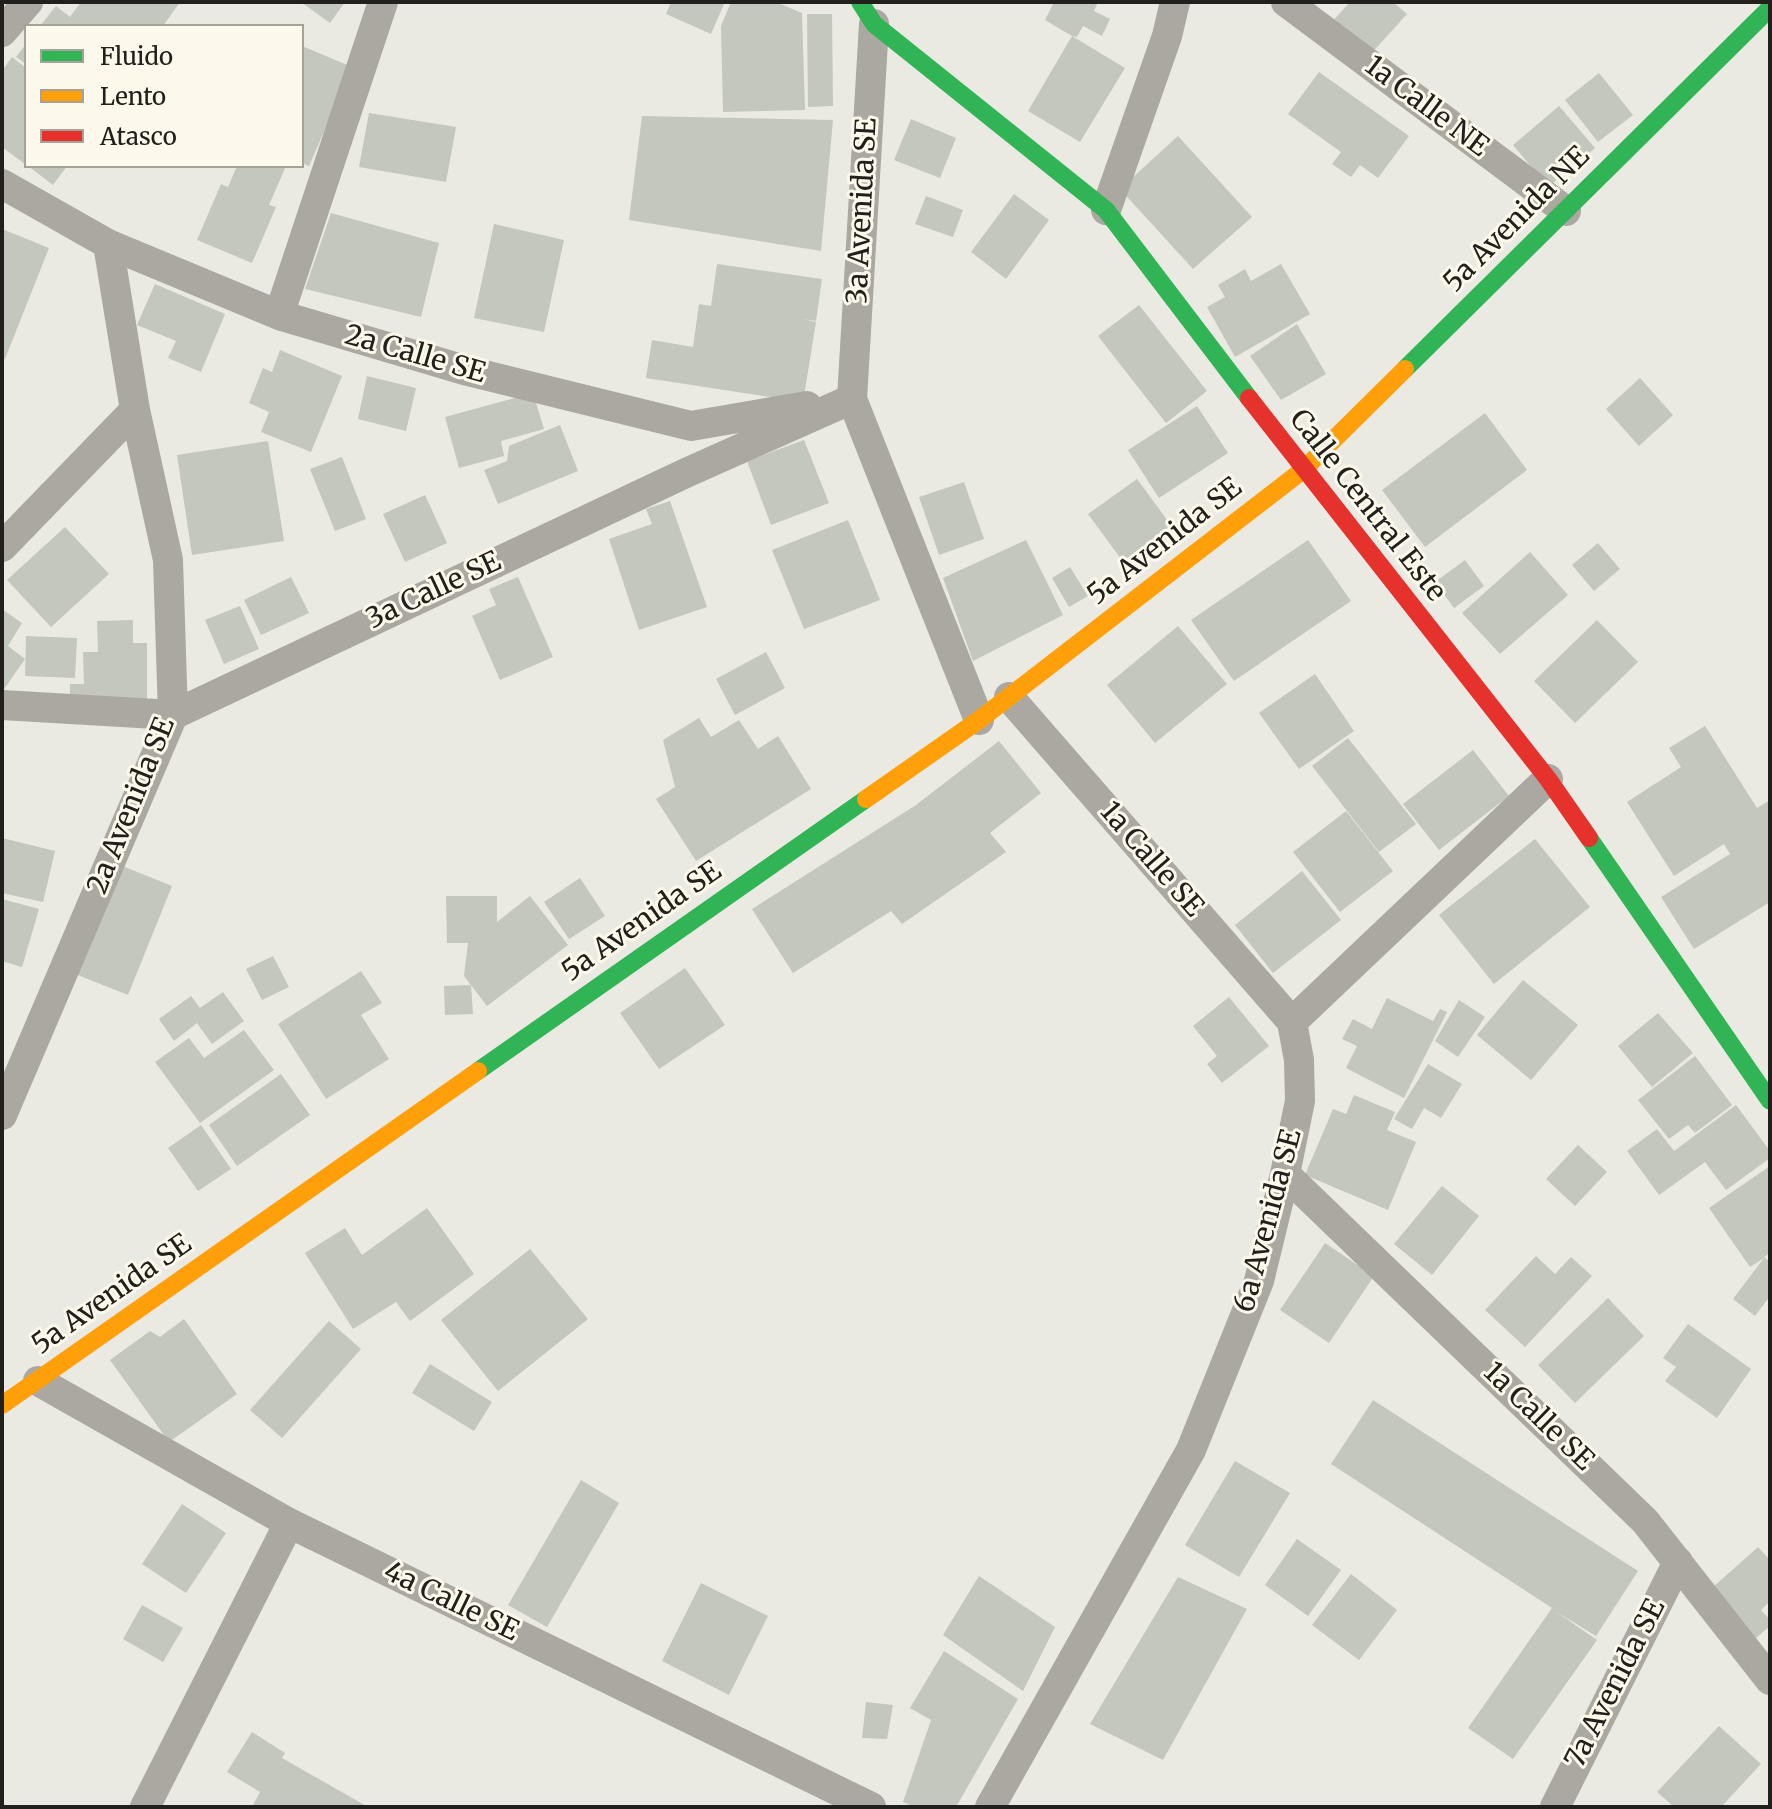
<!DOCTYPE html>
<html>
<head>
<meta charset="utf-8">
<style>
  body { margin:0 }
  #map { position:relative; width:1772px; height:1809px; overflow:hidden; background:#eae9e2; font-family:Merriweather,serif }
  canvas { display:block }
  .frame { position:absolute; inset:0; border:4px solid #22201c; pointer-events:none }
  .legend { position:absolute; left:24px; top:24px; width:280px; height:144px; box-sizing:border-box; background:#fcf8eb; border:2px solid #a5a298; margin:0; padding:10px 14px; list-style:none; font-size:24px; color:#22201c }
  .legend li { display:flex; align-items:center; gap:16px; height:40px }
  .legend b { width:40px; border:2px solid #a5a298 }
</style>
</head>
<body>
<div id="map">
<canvas width="1772" height="1809"></canvas>
<div class="frame"></div>
<ul class="legend">
<li><b style="height:10px;background:#30b455"></b>Fluido</li>
<li><b style="height:10px;background:#ff9f0a"></b>Lento</li>
<li><b style="height:10px;background:#e5322d"></b>Atasco</li>
</ul>
</div>
<script>
const ctx = document.querySelector('canvas').getContext('2d');
ctx.lineJoin = 'round';
function paint(path, color) { ctx.fillStyle = color; ctx.fill(path, 'evenodd'); }
function strokePath(path, color, width, dash) { ctx.strokeStyle = color; ctx.lineWidth = width; ctx.lineCap = dash ? 'butt' : 'round'; ctx.setLineDash(dash || []); ctx.stroke(path); }
function drawText(font, color, halo, rows, align = 'center') {
  ctx.font = font + ' Merriweather,serif'; ctx.lineWidth = 6; ctx.setLineDash([]); ctx.textBaseline = 'middle'; ctx.strokeStyle = halo; ctx.fillStyle = color; for (const [text, x, y, turn = 0] of rows) {
    ctx.save(); ctx.translate(x, y); ctx.rotate((+turn || 0) * Math.PI / 180); ctx.textAlign = isNaN(turn) ? turn : align; if (halo) ctx.strokeText(text, 0, 0); ctx.fillText(text, 0, 0); ctx.restore();
  }
}
const building = new Path2D(`
  M81 2H180L163 26H40L56 6 70 17Z
  M301 2H345L330 23Z
  M671 2H725L711 34 666 14Z
  M731 2H776L802 13 805 110 723 112 721 26Z
  M1054 2H1098L1094 11 1110 19 1102 36 1083 26 1077 37 1072 36 1045 20Z
  M1350 2H1393L1407 14 1368 57 1330 24Z
  M807 14H832L833 106 808 107Z
  M1072 36 1125 68 1080 142 1028 111Z
  M26 44V64L16 57Z
  M302 46 352 67 309 166 302 163Z
  M12 57 26 68V165L2 147V71Z
  M1319 72 1409 136 1378 178 1360 165 1351 177 1332 164 1341 152 1288 114Z
  M1599 73 1633 115 1598 142 1565 100Z
  M1559 106 1595 148 1548 187 1513 145Z
  M369 113 456 127 446 182 359 167Z
  M642 116 833 120 821 251 629 220Z
  M911 119 956 138 940 178 894 160Z
  M1178 136 1252 217 1193 269 1120 189Z
  M28 166H67L53 185Z
  M237 166H286L269 205 276 207 252 263 197 240 221 184 228 187Z
  M1014 194 1049 220 1006 279 971 252Z
  M926 196 963 210 953 237 915 224Z
  M331 213 439 243 421 317 305 289Z
  M494 224 564 240 544 332 474 318Z
  M2 229 49 248 5 359 2 358Z
  M717 264 822 279 816 321 803 319 816 322 803 402 646 378 652 340 693 347 699 304 711 306Z
  M1281 264 1310 314 1235 357 1207 307 1225 297 1218 285 1245 269 1251 281Z
  M155 284 225 314 201 372 168 358 176 341 137 325Z
  M1139 305 1207 391 1166 423 1098 336Z
  M1297 324 1326 374 1281 400 1250 356Z
  M280 350 342 376 311 452 261 432 269 412 249 403 263 368 272 372Z
  M367 376 416 388 406 431 358 419Z
  M1640 378 1673 415 1639 446 1606 409Z
  M533 393 544 429 501 441 504 456 459 468 445 417Z
  M1197 406 1228 453 1159 498 1128 450Z
  M1485 413 1527 470 1425 547 1382 490Z
  M560 425 578 471 498 504 484 470 507 461 509 446Z
  M804 440 829 503 771 525 747 461Z
  M268 441 284 541 192 555 177 455Z
  M342 457 366 519 335 531 310 469Z
  M1137 479 1176 532 1127 567 1088 514Z
  M964 482 984 539 939 555 919 497Z
  M425 495 447 543 405 562 383 514Z
  M670 501 707 607 639 630 609 539 652 524 646 509Z
  M848 520 880 600 804 629 772 550Z
  M65 527 109 574 51 627 7 580Z
  M1026 540 1063 615 973 661 943 578Z
  M1308 540 1351 601 1234 681 1191 620Z
  M1598 543 1620 569 1594 591 1572 565Z
  M1530 552 1568 595 1500 654 1462 613Z
  M1465 560 1484 586 1454 608 1435 582Z
  M1070 567 1088 596 1069 607 1052 578Z
  M291 577 309 613 261 635 244 600Z
  M518 577 553 657 500 680 472 616 496 605 489 589Z
  M240 606 259 649 224 664 205 620Z
  M2 609 22 623 8 646 25 659 2 692Z
  M133 620V643H147V700L70 701V684H84L83 652H98L97 621Z
  M1597 620 1638 662 1575 723 1534 681Z
  M1178 626 1227 684 1155 743 1107 685Z
  M26 636 77 638 75 678 25 676Z
  M766 652 785 688 735 715 716 679Z
  M1315 674 1354 731 1299 769 1259 713Z
  M699 718 711 737 739 720 758 749 778 736 811 789 696 861 656 799 675 787 663 740Z
  M1705 726 1757 808 1770 800V902L1694 949 1661 897 1730 854 1724 844 1674 876 1627 802 1681 767 1669 748Z
  M1348 738 1416 824 1379 852 1312 766Z
  M999 741 1041 793 990 833 1006 852 902 924 891 911 793 973 752 909 916 805Z
  M1473 750 1509 796 1439 850 1403 804Z
  M1346 811 1393 871 1340 912 1293 852Z
  M2 838 55 851 43 902 2 893Z
  M1535 839 1590 907 1494 984 1439 915Z
  M115 863 172 886 128 995 70 972Z
  M1302 871 1341 920 1273 973 1235 925Z
  M580 878 605 916 569 939 544 902Z
  M446 896H497V922L530 896 568 945 487 1006 464 976 468 943H447Z
  M2 899 39 909 22 967 2 961Z
  M273 956 289 987 262 1000 246 969Z
  M685 968 725 1025 659 1069 620 1013Z
  M361 971 382 1003 361 1015 389 1059 326 1099 278 1024Z
  M1523 980 1578 1025 1531 1080 1477 1035Z
  M471 985 473 1014 445 1015 444 986Z
  M223 992 244 1021 212 1044 197 1023 174 1041 159 1019 191 996 200 1008Z
  M1229 997 1269 1046 1222 1083 1207 1064 1217 1056 1193 1026Z
  M1387 998 1433 1021 1440 1009 1447 1012 1404 1098 1346 1068 1357 1046 1342 1039 1353 1019 1372 1029Z
  M1459 1000 1485 1017 1458 1057 1435 1041Z
  M1658 1013 1693 1053 1652 1087 1618 1046Z
  M244 1030 274 1070 200 1123 155 1062 189 1038 204 1058Z
  M1695 1056 1732 1105 1695 1133 1688 1125 1669 1139 1638 1100Z
  M1428 1064 1462 1084 1441 1118 1424 1108 1412 1129 1394 1119Z
  M281 1074 310 1115 237 1166 209 1125Z
  M1354 1095 1395 1112 1387 1130 1416 1142 1388 1210 1305 1175 1333 1109 1346 1114Z
  M1736 1105 1770 1151V1158L1726 1190 1705 1162 1659 1195 1627 1151 1657 1129 1674 1151Z
  M201 1125 231 1169 198 1191 168 1148Z
  M1578 1145 1607 1172 1575 1206 1546 1179Z
  M1770 1166V1253L1764 1257 1770 1262V1296L1755 1316 1733 1299 1764 1258 1750 1267 1709 1208Z
  M1442 1186 1479 1216 1432 1275 1394 1244Z
  M427 1208 474 1274 410 1321 396 1302 353 1329 305 1253 345 1228 362 1255Z
  M1325 1243 1374 1276 1329 1343 1280 1310Z
  M530 1249 588 1319 498 1391 441 1320Z
  M1536 1256 1555 1274 1571 1257 1592 1276 1525 1347 1485 1310Z
  M1608 1298 1644 1336 1575 1403 1538 1365Z
  M184 1319 237 1394 169 1442 110 1360 150 1331 160 1337Z
  M329 1321 361 1349 282 1438 250 1410Z
  M1688 1324 1751 1369 1717 1418 1665 1381 1676 1367 1663 1358Z
  M430 1364 492 1402 474 1431 412 1393Z
  M1373 1400 1638 1571 1596 1636 1555 1611 1597 1640 1513 1759 1468 1728 1552 1608 1331 1464Z
  M1235 1461 1290 1493 1239 1577 1185 1545Z
  M581 1480 619 1503 547 1627 508 1605Z
  M182 1504 226 1533 186 1593 142 1564Z
  M1297 1539 1341 1570 1308 1616 1265 1585Z
  M1758 1547 1770 1560V1601L1761 1610 1770 1620V1626L1756 1638 1712 1588Z
  M1351 1574 1397 1610 1359 1660 1312 1625Z
  M979 1576 1055 1627 1023 1691 943 1635Z
  M1178 1577 1247 1609 1163 1760 1090 1724Z
  M701 1583 768 1616 729 1695 662 1661Z
  M142 1605 183 1628 163 1662 123 1639Z
  M944 1651 1018 1699 956 1807H914L903 1802 931 1720 910 1708Z
  M866 1702 893 1705 887 1739 862 1738Z
  M1719 1726 1761 1764 1721 1807H1674L1657 1792Z
  M252 1732 285 1753 282 1758 368 1807H252L260 1792 227 1772Z`);
const street = new Path2D(`
  M1286 2 1566 211
  M874 24 852 399 979 720
  M2 32 28 2
  M2 184 108 244 279 315 468 371 691 426 807 406
  M1106 210 1167 36 1175 2
  M279 315 383 2
  M2 547 135 410
  M1009 697 1292 1022
  M2 705 173 715 688 472 852 399
  M2 1115 173 715 168 560 135 410 108 244
  M1285 1174 1645 1521 1770 1680
  M38 1381 289 1523 871 1807
  M145 1807 289 1523
  M990 1807 1191 1450 1259 1281 1285 1174 1300 1101 1299 1060 1292 1022 1548 779
  M1555 1807 1678 1562`);
const fast = new Path2D(`
  M860 2 874 24 1106 210 1249 398
  M1405 369 1770 8
  M1589 838 1770 1101
  M478 1071 866 799`);
const slow = new Path2D(`
  M866 799 979 720 1303 470 1405 369
  M2 1405 478 1071`);
const jam = new Path2D(`
  M1249 398 1548 779 1589 838`);
const streetNames = [
  ["1a Calle NE",1426,107,37],
  ["3a Avenida SE",863,211,-87],
  ["5a Avenida NE",1517,220,-45],
  ["2a Calle SE",415,355,16],
  ["Calle Central Este",1367,506,52],
  ["5a Avenida SE",1165,542,-38],
  ["3a Calle SE",434,591,-25],
  ["2a Avenida SE",132,806,-68],
  ["1a Calle SE",1151,860,49],
  ["5a Avenida SE",642,922,-35],
  ["6a Avenida SE",1269,1221,-75],
  ["5a Avenida SE",112,1295,-35],
  ["1a Calle SE",1538,1417,44],
  ["4a Calle SE",451,1602,26],
  ["7a Avenida SE",1616,1684,-63]
];
paint(building, '#c4c7bd');
strokePath(street, '#aba7a1', 30);
strokePath(fast, '#30b455', 18);
strokePath(slow, '#ff9f0a', 18);
strokePath(jam, '#e5322d', 18);
drawText('28px', '#22201c', '#fcf8eb', streetNames);
</script>
</body>
</html>
